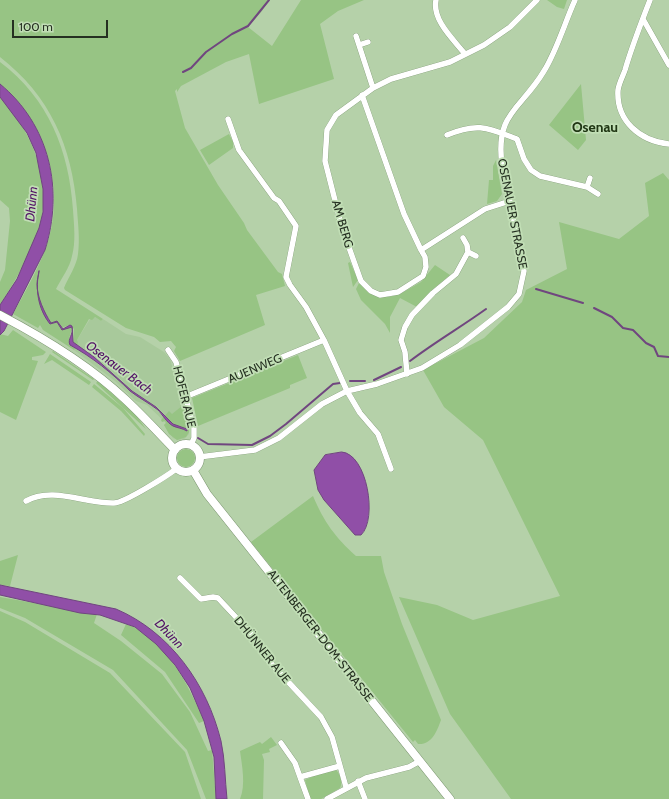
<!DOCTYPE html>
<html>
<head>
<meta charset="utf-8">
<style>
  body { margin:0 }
  #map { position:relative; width:669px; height:799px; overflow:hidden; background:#b5d1a9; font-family:Cabin,sans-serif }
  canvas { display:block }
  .scale { position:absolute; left:12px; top:20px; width:96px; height:18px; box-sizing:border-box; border:2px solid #253021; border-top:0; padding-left:5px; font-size:12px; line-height:14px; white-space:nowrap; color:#253021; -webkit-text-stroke:3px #c1deb5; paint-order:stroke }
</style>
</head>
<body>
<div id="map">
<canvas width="669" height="799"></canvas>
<div class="scale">100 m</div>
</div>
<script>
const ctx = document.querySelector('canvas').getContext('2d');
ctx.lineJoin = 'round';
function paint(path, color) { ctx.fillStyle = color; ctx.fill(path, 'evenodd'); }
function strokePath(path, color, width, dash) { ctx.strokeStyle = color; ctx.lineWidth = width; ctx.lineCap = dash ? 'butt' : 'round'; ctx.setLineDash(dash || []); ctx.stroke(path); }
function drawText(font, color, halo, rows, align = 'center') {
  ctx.font = font + ' Cabin,sans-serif'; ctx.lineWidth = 3.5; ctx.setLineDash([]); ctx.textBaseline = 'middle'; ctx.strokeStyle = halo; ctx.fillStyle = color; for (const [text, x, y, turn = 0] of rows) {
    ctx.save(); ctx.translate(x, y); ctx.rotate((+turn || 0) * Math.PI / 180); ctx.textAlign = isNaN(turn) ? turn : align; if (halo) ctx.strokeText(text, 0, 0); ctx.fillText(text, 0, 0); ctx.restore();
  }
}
const built = new Path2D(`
  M95 317 101 321 103 319 126 334 140 337 164 352 170 359 189 424V434L184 439 178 440 173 438 164 425 166 423 147 405 136 401 115 381 74 350 76 348 79 349 84 354 93 359 98 364 127 385 131 391 157 410 172 426 170 421 156 407 132 391 127 385 94 357 77 346 78 342 77 340 90 319Z`);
const green = new Path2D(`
  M0 0H269L262 11 248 27 272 46 301 0H364L338 11 320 24 334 79 259 104 249 54 226 62 181 86 177 92V89L175 91 185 128 218 185 244 223 247 230 278 272 282 274 285 286 256 295 265 325 180 361 174 351 176 347 171 341 160 342 154 337 126 328 65 290 64 288C68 278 77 265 78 254 80 239 78 224 77 209 72 146 50 96 0 57Z
  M547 0H567L564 9 557 7Z
  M0 62C49 99 69 151 73 210 74 225 76 242 72 256 70 267 61 279 56 289L103 319 101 321 95 317 92 320 89 319 77 340 78 342 77 346 73 342 74 329 70 325 61 328 59 324 61 329 69 327 72 328 69 339 72 347 76 348 74 350 43 330 40 325 38 328 13 314C26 290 41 265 49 238 65 183 43 120 0 84Z
  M581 84 586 140 578 150 549 125Z
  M0 97C32 131 52 180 40 226 33 251 14 283 0 305V282L5 270 10 221 9 208 0 200Z
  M229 134 233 142V148L209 165 200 150Z
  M496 160 502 194 497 201 487 204 489 180H493V166Z
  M663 173 669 180V799H511L450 714 399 597 437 605 473 620 560 596 483 440 444 407 423 370 484 338 522 302 526 290 567 269 559 222 619 239 649 216 645 183Z
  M350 262 358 280 353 287 348 263Z
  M435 265 450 275 433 289 417 307 400 298 390 317V333L385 324 361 300 356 289 360 281 380 297H389L400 294 421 282Z
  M13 330 46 352 43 355 32 357V360L38 361 16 420 0 412V334L8 336Z
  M53 351 94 379 93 380 52 352Z
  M50 354 91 382 89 385 52 360 44 364Z
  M298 355 307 378 290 385V388L198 426 192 398Z
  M98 381 136 415 146 429 96 383Z
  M94 384 123 408 145 434 144 436 121 411 92 387Z
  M182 406 185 408 189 423V432L186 437 177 440 169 434 164 425 166 423 165 421 162 422 161 420 169 411 172 414Z
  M177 458a9 9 0 1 1 18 0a9 9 0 1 1-18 0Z
  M313 496C324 522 335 537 356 556H381L384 572 402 624 441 720C437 731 432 745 418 744L415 740 413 742 251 542Z
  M18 555 10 586 0 585V561Z
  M0 597 97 614 94 623 121 641 162 674 190 712 208 751 212 750 216 799H206L187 750 113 670 25 618 0 608Z
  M0 611 25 622 110 673 185 752 201 799H0Z
  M126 624C165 637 189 686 204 721L199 723 165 672 121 635Z
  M271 737 277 745 269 749 270 752 262 754 264 760 263 799H240C246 785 242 766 240 751L260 742 262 744Z
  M336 770C340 773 343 783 340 788L321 799H310L305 780 314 776Z`);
const water = new Path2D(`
  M0 84C50 125 64 190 45 250L4 331 0 335V305L17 279 39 228 43 212V189L36 153 27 133 0 97Z
  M39 271C39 275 37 279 37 284 37 297 44 312 51 323L57 321 63 329 70 325 72 326 73 342 94 357 132 391 156 407 173 424 187 429V431C182 428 177 428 173 426 167 423 162 414 158 410 149 403 139 398 130 391 112 373 92 357 70 345 67 339 74 334 72 327L62 330 57 322 50 324C38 309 35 289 39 271Z
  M342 452C367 454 378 519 361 535H355L324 500 318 490 314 470 325 455Z
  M0 585 116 609C170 632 207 684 221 741 225 759 225 780 227 799H216L214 757 204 721 190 688 175 665 156 644 135 627 100 615 80 613 0 595Z`);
const stream = new Path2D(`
  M183 72 191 68 206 52 232 34 248 26 269 0
  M536 289 583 303
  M594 308 612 317 623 328 633 330 646 343 654 347 658 356 669 357
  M410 361C435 342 461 327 486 309
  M374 380 401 367
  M350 381H365
  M198 438 208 444 252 445 270 436 286 424 333 384 340 383`);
const street = new Path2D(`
  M436 0C432 20 453 39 465 54
  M650 0C641 23 632 46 625 70 623 76 619 83 618 90 616 121 640 141 669 144
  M643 19 669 65
  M356 36 373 88
  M359 45 368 42
  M362 95 404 214 421 250 485 209 510 201
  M228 119 239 150 274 198 279 201 296 226 286 277 290 285 306 307 324 340 347 391 360 413 378 434 391 469
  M447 135C478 122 488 128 517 139L524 159 531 170 540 176 587 187 598 194
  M587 187 590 178
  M421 250 425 257 426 267 423 276 398 292 380 295 371 291 361 281 342 228 325 161 327 130 336 115 373 88 391 79 450 62 484 45 510 27 537 0
  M468 252 476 256
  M168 350 176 362 194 428V438L191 445
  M407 374 405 352 401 340 405 327 412 315 433 293 456 274 468 252 467 245 463 238
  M185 397 324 340
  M199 457 255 450 279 438 322 404 347 391 377 384 422 368 460 345 508 307 519 294 524 271 502 165C495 112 521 110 544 71 557 50 565 22 575 0
  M26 501C53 486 85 504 114 503 124 503 167 476 176 469
  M180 578 201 599 213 597 218 598 259 642 265 657 321 717 332 737 346 787
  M281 743 295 763 300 777 340 766
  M300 777 308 799
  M358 781 365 799
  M327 799 366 778 409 767 420 761`);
const secondary = new Path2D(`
  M0 315C44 338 90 366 126 400 143 416 159 433 175 450
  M172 458a14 14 0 1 1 28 0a14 14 0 1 1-28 0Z
  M193 470 207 494 450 799`);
const streetNames = [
  ["OSENAUER STRASSE",512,214,79],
  ["AM BERG",342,224,74],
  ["AUENWEG",255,369,-23],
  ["HOFER AUE",184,397,76],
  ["ALTENBERGER-DOM-STRASSE",320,636,52],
  ["DHÜNNER AUE",262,650,51]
];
const waterNames = [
  ["Dhünn",32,204,-85],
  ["Osenauer Bach",119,368,37],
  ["Dhünn",169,634,46]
];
const quarterNames = [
  ["Osenau",595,128]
];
paint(built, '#a8c99b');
paint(green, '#97c484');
paint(water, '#904fa7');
strokePath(water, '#70467f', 1);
strokePath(stream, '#70467f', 2);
strokePath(street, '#76916b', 6);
strokePath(secondary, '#76916b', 9);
strokePath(street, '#fff', 5.5);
strokePath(secondary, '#fff', 8);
drawText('12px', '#253021', '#c1deb5', streetNames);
drawText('italic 13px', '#521266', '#c1deb5', waterNames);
drawText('bold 14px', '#203614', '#c1deb5', quarterNames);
</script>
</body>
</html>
